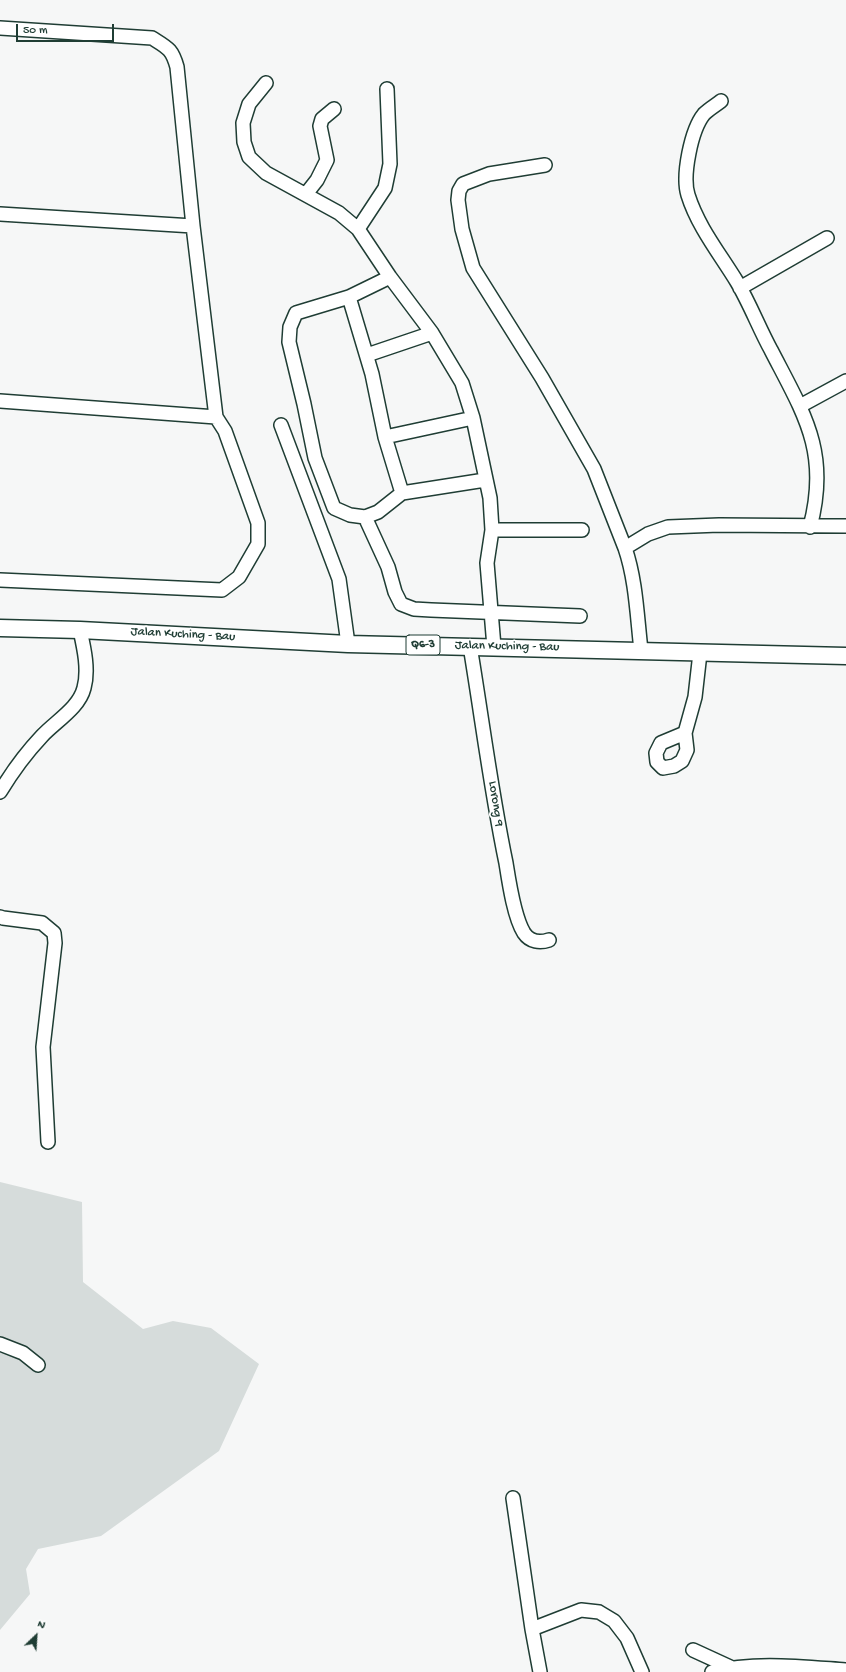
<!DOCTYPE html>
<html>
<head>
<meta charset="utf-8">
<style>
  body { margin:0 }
  #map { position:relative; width:846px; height:1672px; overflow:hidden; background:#f6f7f7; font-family:"Gochi Hand",sans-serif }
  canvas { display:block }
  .north { position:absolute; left:16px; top:1616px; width:40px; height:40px; -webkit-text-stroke:3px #fff; paint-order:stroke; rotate:25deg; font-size:11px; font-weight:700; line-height:16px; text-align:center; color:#1f3d34 }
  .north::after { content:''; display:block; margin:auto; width:14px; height:18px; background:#1f3d34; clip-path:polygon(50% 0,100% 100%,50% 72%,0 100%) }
  .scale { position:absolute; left:16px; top:24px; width:98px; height:18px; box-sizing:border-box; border:2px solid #1f3d34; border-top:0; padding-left:5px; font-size:12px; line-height:14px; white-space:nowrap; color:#1f3d34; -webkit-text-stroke:3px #fff; paint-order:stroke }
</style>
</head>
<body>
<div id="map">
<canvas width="846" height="1672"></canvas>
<div class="north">N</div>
<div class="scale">50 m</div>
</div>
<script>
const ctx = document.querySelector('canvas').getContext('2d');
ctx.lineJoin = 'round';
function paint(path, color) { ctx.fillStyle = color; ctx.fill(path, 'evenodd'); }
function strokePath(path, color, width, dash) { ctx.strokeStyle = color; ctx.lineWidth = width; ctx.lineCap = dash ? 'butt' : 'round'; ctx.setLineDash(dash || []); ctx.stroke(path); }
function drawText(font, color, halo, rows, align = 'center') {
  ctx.font = font + ' "Gochi Hand",sans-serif'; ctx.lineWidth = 3.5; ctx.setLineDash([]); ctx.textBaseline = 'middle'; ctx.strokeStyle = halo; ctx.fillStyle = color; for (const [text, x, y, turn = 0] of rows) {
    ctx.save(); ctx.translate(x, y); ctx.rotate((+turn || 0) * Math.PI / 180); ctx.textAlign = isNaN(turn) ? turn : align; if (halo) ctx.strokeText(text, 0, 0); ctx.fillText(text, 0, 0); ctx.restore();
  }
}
const green = new Path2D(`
  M0 1182 82 1202 83 1282 143 1329 173 1321 211 1328 259 1364 219 1451 101 1536 38 1549 26 1569 30 1594 0 1630Z`);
const minor = new Path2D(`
  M0 28 152 38C168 48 172 49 177 67L193 226 216 417
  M266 83 249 104 243 123 244 142 249 157 266 173 339 213 358 229 390 277 432 333 462 383 473 418 490 498 492 530 487 563 494 647
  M721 101C716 105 709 109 704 114 691 130 682 176 688 195 698 227 720 254 737 282 750 304 759 328 771 350 804 414 830 452 810 527
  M545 165 489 174 463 184 459 191 458 200 462 229 473 268 542 378 594 469 625 548
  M306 194 317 180 327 160 320 126 322 119 334 109
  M0 214 193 226
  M358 229 385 188 390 164 387 89
  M390 277 349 297 296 313 290 327 289 342 304 404 315 458 334 508 350 515 365 517 388 567 395 592 401 604 414 609 431 610 580 616
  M740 288 827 238
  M349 297 372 374 385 437
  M367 355 432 333
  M0 401 216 417 225 431 258 523V544L239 577 222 590 0 580
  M800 406 846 381
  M281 425 339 579 348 644
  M402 493 385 437 473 418
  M365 517 378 512 402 493 485 480
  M492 530H582
  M470 646C482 718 491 791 506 863 509 882 514 917 524 933 530 942 540 943 549 940
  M641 650C637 616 636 580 625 548L648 534 668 527 719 525 846 526
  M685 733 661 743 656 753 657 762 663 768 674 766 682 761 687 750 685 733 695 697 700 653
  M0 792C12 772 26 753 42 736 56 721 79 708 84 688 89 670 84 648 80 630
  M0 917 3 918 42 923 54 933 55 943 43 1047 48 1142
  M0 1344 23 1353 38 1365
  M513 1498 532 1629
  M693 1650 730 1667
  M540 1672 532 1629 581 1610 599 1612 614 1621 627 1638 642 1672
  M712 1672C753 1661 804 1667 846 1670`);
const major = new Path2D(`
  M0 628 80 630 348 644 846 656`);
const shields = [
  [423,645,34]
];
const shieldNames = [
  ["Q6-3",423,645]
];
const streetNames = [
  ["Jalan Kuching - Bau",183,635,3],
  ["Jalan Kuching - Bau",507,647,1],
  ["Lorong 9",495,804,81]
];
paint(green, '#d6dcdb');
strokePath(minor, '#1f3d34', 16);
strokePath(major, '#1f3d34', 19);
strokePath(minor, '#fff', 13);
strokePath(major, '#fff', 16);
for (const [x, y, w] of shields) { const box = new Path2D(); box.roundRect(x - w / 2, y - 10, w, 20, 3); ctx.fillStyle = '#fff'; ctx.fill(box); strokePath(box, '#1f3d34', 1); }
drawText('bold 12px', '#1f3d34', null, shieldNames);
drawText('13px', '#1f3d34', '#fff', streetNames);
</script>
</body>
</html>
